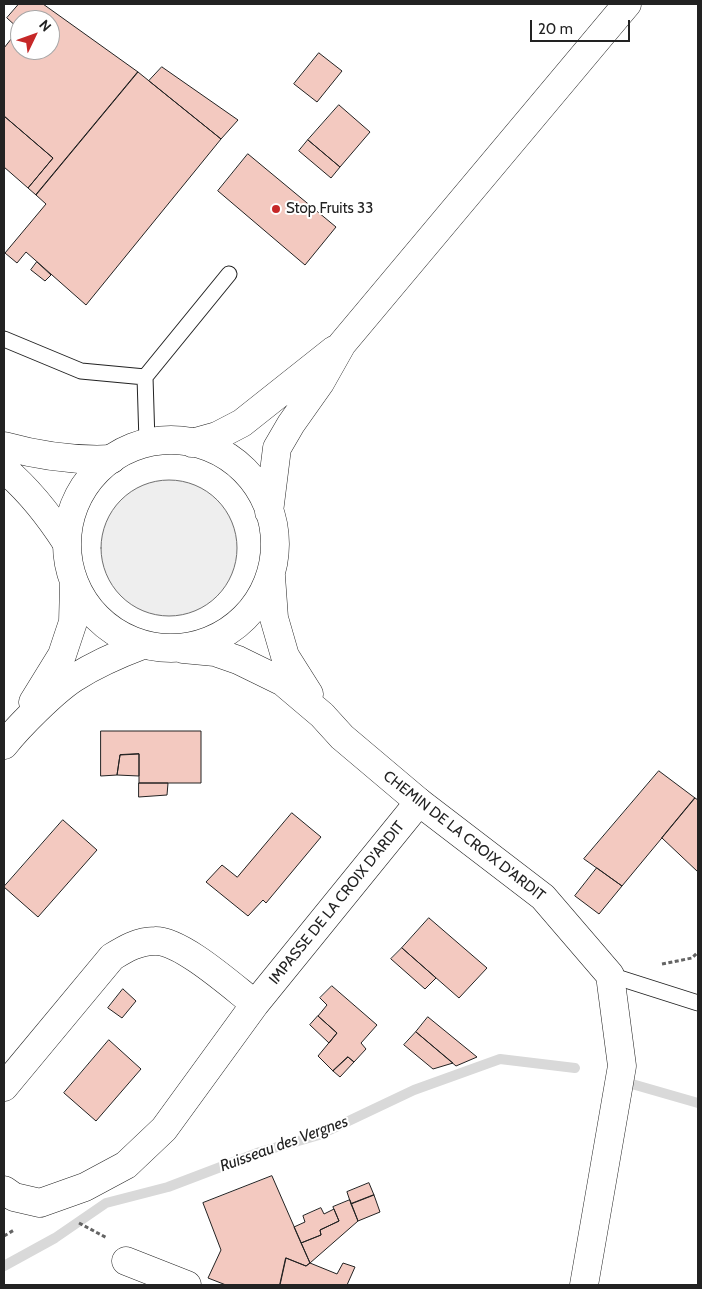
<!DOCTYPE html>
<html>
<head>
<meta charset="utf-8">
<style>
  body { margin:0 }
  #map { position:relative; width:702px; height:1289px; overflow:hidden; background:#fff; font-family:Cabin,sans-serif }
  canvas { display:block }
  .frame { position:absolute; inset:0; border:5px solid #222; pointer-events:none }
  .north { position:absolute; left:10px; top:10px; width:50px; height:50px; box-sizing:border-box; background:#fff; border:1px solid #a7a7a7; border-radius:50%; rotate:48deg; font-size:14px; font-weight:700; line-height:20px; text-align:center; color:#222 }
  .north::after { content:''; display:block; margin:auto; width:18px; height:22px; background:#c62828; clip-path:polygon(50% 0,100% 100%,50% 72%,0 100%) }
  .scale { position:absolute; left:530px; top:20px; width:100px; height:22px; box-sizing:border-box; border:2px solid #222; border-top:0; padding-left:6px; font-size:15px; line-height:18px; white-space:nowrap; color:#222; -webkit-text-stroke:4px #fff; paint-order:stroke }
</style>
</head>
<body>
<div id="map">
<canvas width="702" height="1289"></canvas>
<div class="frame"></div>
<div class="north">N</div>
<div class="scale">20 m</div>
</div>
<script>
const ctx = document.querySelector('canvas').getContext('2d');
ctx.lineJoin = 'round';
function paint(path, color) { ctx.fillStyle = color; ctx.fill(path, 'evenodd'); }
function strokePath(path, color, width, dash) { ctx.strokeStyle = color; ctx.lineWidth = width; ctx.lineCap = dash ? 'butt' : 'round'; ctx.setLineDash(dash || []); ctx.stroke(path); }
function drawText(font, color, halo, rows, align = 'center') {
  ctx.font = font + ' Cabin,sans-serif'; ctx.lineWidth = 4; ctx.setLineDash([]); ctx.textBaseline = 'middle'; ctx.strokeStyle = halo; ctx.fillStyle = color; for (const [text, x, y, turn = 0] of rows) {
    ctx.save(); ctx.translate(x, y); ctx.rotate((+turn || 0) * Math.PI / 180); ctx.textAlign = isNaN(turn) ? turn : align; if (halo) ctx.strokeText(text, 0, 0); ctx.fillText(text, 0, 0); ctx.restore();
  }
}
const green = new Path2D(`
  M101 548a68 68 0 1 1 136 0a68 68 0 1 1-136 0Z`);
const stream = new Path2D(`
  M625 1082 698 1103
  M4 1266 55 1238 106 1203 168 1187 260 1152 319 1135 414 1090 500 1059 575 1068`);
const building = new Path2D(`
  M19 4H43L138 72 36 195 28 188 53 158 4 116V48L19 29 7 18ZM20 20H50V50H20Z
  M319 53 342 71 317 102 294 84Z
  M162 67 238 120 221 139 149 81Z
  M138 72 221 139 86 305 26 252 17 263 5 253 46 204 36 195Z
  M339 105 370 132 340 167 308 140Z
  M4 116 53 158 28 188 4 167Z
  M308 140 340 167 331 178 299 151Z
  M248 154 336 227 305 265 218 191Z
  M37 262 51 275 45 281 31 270Z
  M101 731H201V783H139V754L120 755 117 775 101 776Z
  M139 754V776L117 775 120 755Z
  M659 771 695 798 622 886 584 859Z
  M139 783H168L167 795 139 797Z
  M695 798 698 800V872L662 838Z
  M292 813 321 837 266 903 263 900 248 916 206 882 222 865 237 877Z
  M63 820 97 850 38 917 4 887Z
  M597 868 622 886 599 914 575 896Z
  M429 918 487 968 459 998 402 948Z
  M402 948 436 978 425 989 391 959Z
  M332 986 377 1025 361 1043 366 1049 354 1062 348 1057 333 1071 318 1056 337 1033 318 1016 327 1005 320 998Z
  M123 989 136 1001 122 1018 108 1008Z
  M318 1016 337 1033 329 1043 310 1025Z
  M428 1017 477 1057 456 1066 416 1032Z
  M416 1032 453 1063 433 1069 404 1045Z
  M109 1040 141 1069 96 1121 64 1093Z
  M348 1057 354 1062 340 1077 333 1071Z
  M272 1176 310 1263 306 1266 286 1258 280 1285H226L208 1278 221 1250 203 1203Z
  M369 1183 374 1195 351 1204 347 1192Z
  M374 1195 380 1212 358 1221 351 1204Z
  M350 1200 358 1221 310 1263 301 1243 321 1235 320 1230 339 1221 333 1207Z
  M321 1208 324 1214 334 1209 339 1221 320 1230 321 1235 301 1243 294 1227 305 1222 303 1216Z
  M286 1258 306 1266 310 1263 337 1274 343 1263 355 1267 347 1285H280Z`);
const path = new Path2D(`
  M662 964 692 958 698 952
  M79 1223 107 1238
  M4 1236 14 1230`);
const lane = new Path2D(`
  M4 339 81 371 145 377
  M147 442 145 377 229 274
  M610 975 698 1003`);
const street = new Path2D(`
  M4 446C40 456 74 461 112 459
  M4 469C29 490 48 514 66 542
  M4 1087 112 957C125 949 138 941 155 941 181 940 233 987 255 1004
  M4 1190 14 1197 40 1203 85 1187 126 1165 164 1129 255 1004 419 802
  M126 1261 187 1285`);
const secondary = new Path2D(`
  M67 544a104 104 0 1 1 208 0a104 104 0 1 1-208 0Z
  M192 443 217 436 242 423 334 350
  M269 512 277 448 291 424 320 383 342 344 627 4
  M271 576 274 618 285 656 309 694
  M183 649 215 652 238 660 283 682 322 715 342 737 419 802 543 897 610 975 622 1066 584 1285
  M33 702 62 655 73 622 74 583
  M4 745C19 726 54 691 74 678 96 664 119 654 143 645`);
const markers = [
  [276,209,5,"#c62828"]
];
const poiNames = [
  ["Stop Fruits 33",286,209]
];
const streetNames = [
  ["CHEMIN DE LA CROIX D'ARDIT",464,836,38],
  ["IMPASSE DE LA CROIX D'ARDIT",337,903,-51]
];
const waterNames = [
  ["Ruisseau des Vergnes",284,1144,-20]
];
paint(green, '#eee');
strokePath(green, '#6f6f6f', 1);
strokePath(stream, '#d9d9d9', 10);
paint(building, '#f3c9c0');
strokePath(building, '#222', 1);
strokePath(lane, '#222', 17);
strokePath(street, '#222', 29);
strokePath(secondary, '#222', 29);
strokePath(path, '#646464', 3, [4, 2.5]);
strokePath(lane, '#fff', 15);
strokePath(street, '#fff', 28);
strokePath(secondary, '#fff', 28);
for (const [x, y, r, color] of markers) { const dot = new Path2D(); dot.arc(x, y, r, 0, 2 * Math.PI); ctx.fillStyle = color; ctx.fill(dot); strokePath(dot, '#fff', 2); }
drawText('15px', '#222', '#fff', poiNames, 'left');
drawText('15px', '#222', '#fff', streetNames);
drawText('italic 16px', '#222', '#fff', waterNames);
</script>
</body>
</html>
